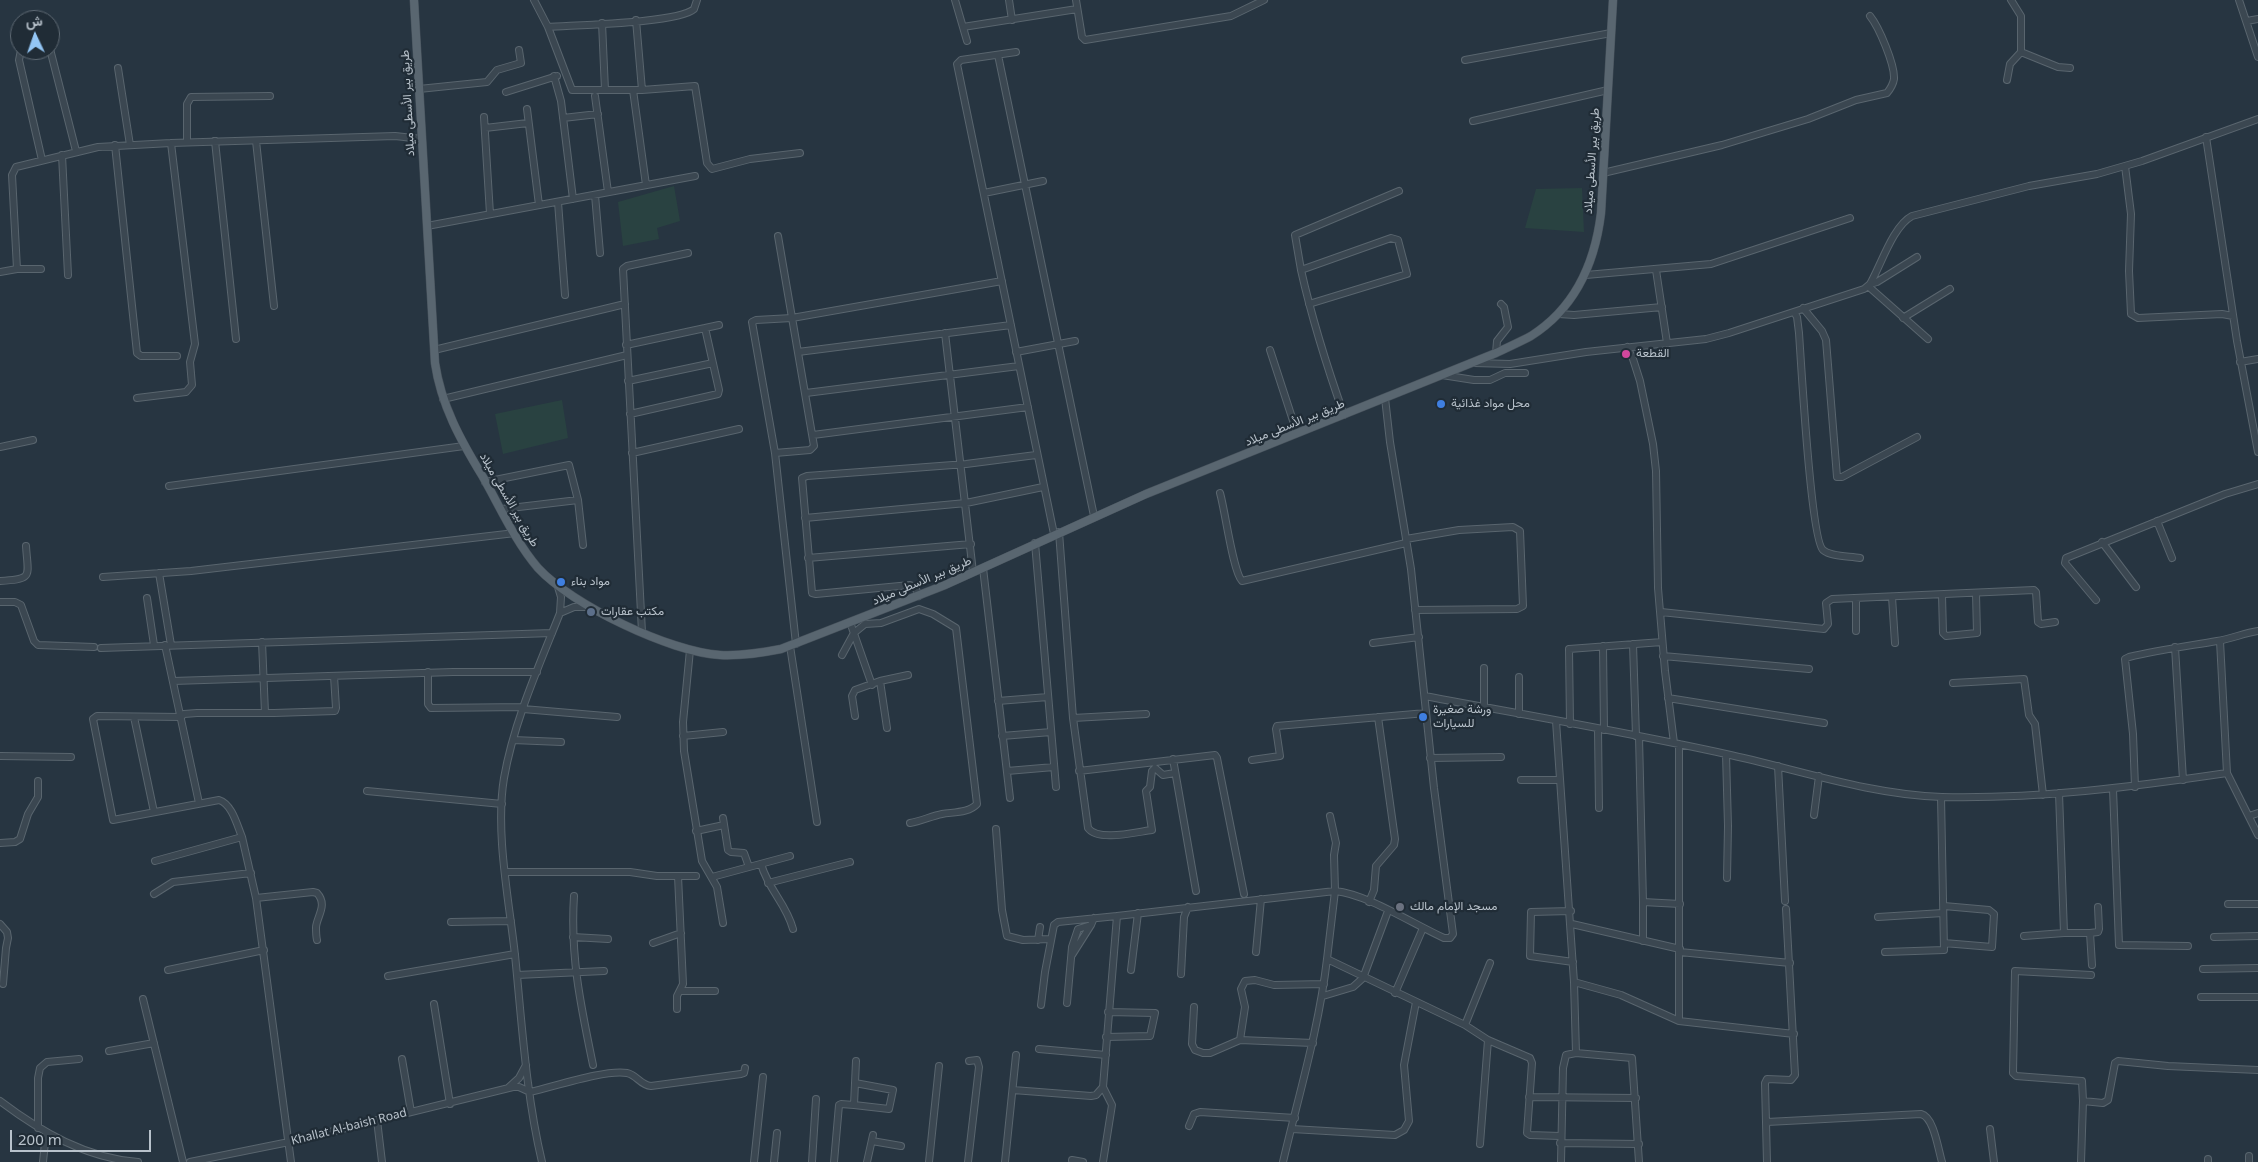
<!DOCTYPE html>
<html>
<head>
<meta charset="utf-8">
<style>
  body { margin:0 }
  #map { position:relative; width:2258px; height:1162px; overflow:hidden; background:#273541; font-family:"Noto Sans",Vazirmatn,sans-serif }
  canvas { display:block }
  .north { position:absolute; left:10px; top:10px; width:50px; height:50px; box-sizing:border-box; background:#202c36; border:1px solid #5d6872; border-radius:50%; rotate:357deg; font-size:14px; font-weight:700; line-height:20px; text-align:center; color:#b8c2cb }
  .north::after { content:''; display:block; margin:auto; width:18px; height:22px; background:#93c6f5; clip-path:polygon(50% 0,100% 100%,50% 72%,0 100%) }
  .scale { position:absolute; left:10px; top:1130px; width:141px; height:22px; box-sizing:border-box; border:2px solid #b8c2cb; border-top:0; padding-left:6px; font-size:15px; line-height:18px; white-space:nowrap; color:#b8c2cb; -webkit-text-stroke:4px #202c36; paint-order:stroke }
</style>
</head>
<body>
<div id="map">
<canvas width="2258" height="1162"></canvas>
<div class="north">ش</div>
<div class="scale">200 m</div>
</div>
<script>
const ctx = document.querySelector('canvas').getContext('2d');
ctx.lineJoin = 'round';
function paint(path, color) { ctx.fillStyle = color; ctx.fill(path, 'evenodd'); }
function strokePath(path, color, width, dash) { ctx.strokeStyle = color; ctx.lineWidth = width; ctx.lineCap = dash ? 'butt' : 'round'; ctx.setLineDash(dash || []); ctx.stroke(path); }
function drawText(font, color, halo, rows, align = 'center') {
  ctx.font = font + ' "Noto Sans",Vazirmatn,sans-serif'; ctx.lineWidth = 4.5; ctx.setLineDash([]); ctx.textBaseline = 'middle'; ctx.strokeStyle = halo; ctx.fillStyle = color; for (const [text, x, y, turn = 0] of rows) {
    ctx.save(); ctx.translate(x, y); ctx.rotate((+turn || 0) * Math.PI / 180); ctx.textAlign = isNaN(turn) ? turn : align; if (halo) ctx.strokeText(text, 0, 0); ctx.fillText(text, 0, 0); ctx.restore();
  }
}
const green = new Path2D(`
  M674 186 680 221 657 228 659 239 623 246 618 202Z
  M1582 188 1584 232 1525 228 1536 189Z
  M562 400 568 438 503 454 495 414Z`);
const minor = new Path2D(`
  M534 0 548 27 572 90H642L695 86 707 163 712 169 750 159 800 153
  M955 0 967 41
  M1009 0 1012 20
  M1076 0 1082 37 1085 40 1231 16 1264 0
  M2239 0 2258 57
  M636 20 642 90
  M2247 21 2258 19
  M602 23 605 90
  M548 27C574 25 679 23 694 9L697 0
  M963 27 1077 9
  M50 49 76 151
  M21 50 19 60 42 160
  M1016 52 961 60 957 64 1054 534
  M2021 52 2058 67 2070 68
  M998 55 1094 516
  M1465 60 1611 33
  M118 68 130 145
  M554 76 561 101 573 199
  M2007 80 2010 64 2021 52V16L2011 0
  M419 89 487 82 497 70 521 63 519 50
  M633 90 646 185
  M506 92 557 76
  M595 96 608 192
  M527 109 539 205
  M484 117 490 214
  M563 118 598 114
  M1473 121 1608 90
  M485 128 528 123
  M2206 137 2237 341 2258 452
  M215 141 236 339
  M256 141 274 306
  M187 142V104L191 97 270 96
  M115 145 137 353 141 356H177
  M62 155 68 275
  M2125 166 2131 214 2129 271 2131 314 2138 318 2222 314 2233 316
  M1603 173 1722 145 1808 119 1856 100 1887 93C1891 88 1893 85 1894 79 1895 65 1879 27 1870 16
  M984 193 1043 181
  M595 195 600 253
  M558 202 565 295
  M427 226 695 176
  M41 269H17L12 175 16 167 98 147 171 143
  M1301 270 1295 235 1399 191
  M1656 270 1667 343
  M0 272 17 269
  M1586 275 1711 264 1850 218
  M1870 284 1877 282 1917 257
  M1868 286 1928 339
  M1309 304 1407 274 1398 240 1391 238 1301 270C1312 319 1327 367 1344 415
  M1803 308 1822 331 1826 340 1837 477H1842L1917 437
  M1794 312 1797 317 1799 333C1801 361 1811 540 1823 550 1831 557 1850 556 1860 558
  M1559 314 1574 315 1662 307
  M1903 318 1950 289
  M945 333 973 572
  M626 345 719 325
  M1627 347 1633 359 1640 381 1653 444 1656 471 1658 588 1665 671 1674 743
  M434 350 625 304
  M1270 350 1297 433
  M798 352 1011 325
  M1016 352 1075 341
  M1496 353 1497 341 1508 327 1504 307 1501 304
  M2240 362 2258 359
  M1474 363 1510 364 1586 352 1706 339 1729 333 1864 289 1870 284C1881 265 1893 226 1912 216L2029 186 2097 174 2142 161 2258 119
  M1442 375 1474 380H1490L1505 373H1525
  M628 381 713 363
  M806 393 1019 366
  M137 398 186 392 192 385 190 362 195 344 171 143 395 136 422 139
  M443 399 627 355
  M630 414 718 394 719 390 705 328
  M813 435 1028 407
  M0 447 33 440
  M632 453 739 429
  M775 453 810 450 814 446 778 236
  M485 482 569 465 578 500 583 545
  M169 486 464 446
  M1220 493C1225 510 1233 572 1242 581L1406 543
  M502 509 578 500
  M805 518 966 503 1043 487
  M2157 521 2172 558
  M1059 532 1073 718 1088 828C1098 842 1136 832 1152 830L1146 791 1150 787 1152 771 1155 768 1163 775 1175 773
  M1406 539 1459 530 1513 527 1520 531 1523 606 1517 609 1415 610
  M2102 542 2136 587
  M1035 543 1056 787
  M808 558 971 544
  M983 568 1010 798
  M159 573 171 645
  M103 577 191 571 515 533
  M0 581C34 579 28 577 26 546
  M1942 595 1943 633 1946 636 1977 633 1976 594
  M919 596 915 587 910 585 816 594 812 593 802 478 807 476 966 464 1036 455
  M1892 597 1895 643
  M147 598 154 645
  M1856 599V631
  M2096 600 2065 563 2066 558 2225 494 2258 484
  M0 602H15L21 605 34 641 38 645 94 647
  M1661 612 1824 629 1828 624 1826 603 1832 599 2034 590 2036 592 2038 622 2041 624 2055 622
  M560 613 574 607H590
  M850 622 872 685
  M642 632 623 269 627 266 688 253
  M2220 641 2227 773 2258 835
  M262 642 265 713
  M1373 643 1419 637
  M796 644 775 453 752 322 756 320 792 318 1002 281
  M1633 644 1636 736
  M165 645 199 803
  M790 646 817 822
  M1603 646 1604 730
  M2175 647 2183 780
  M101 648 552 633
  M690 650 683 722 684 751 702 861 717 887 723 923
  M842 655 854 633 865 624 881 623 919 609 933 614 956 628 977 804C969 813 953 812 942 814 932 816 921 821 910 823
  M1663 656 1809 669
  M1484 668V707
  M428 672V704L431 708 524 707
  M173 681 453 672H537
  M880 681 887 728
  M1953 683 2024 679 2029 715 2035 724 2043 795
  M1425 696C1525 715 1626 732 1726 754 1796 769 1870 795 1942 797 2038 799 2132 787 2227 773
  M1668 698 1824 723
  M998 701 1048 697
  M523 709 617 717
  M1519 714V677
  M855 716 852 696 855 690 880 681 908 675
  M134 717 154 812
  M1073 718 1146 714
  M1556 721 1574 982 1621 995 1679 1021 1794 1034
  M1570 724 1569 649 1662 642
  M1598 730 1599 808
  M683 736 723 732
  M1002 736 1051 732
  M1639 737 1643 902 1680 904
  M513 740 561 742
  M1679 744V1021
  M1726 754 1728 826 1727 878
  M0 756 71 757
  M1430 758 1501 757
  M1173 759 1196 891
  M1252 760 1280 756 1276 729 1277 726 1426 713
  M1778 766 1785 901
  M1007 771 1054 767
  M1079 771 1215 755 1217 758 1244 894
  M1521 780H1560
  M2135 787 2133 734 2125 659 2129 657C2158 650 2188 646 2217 641 2231 639 2244 633 2258 631
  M2113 789 2119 945 2188 946
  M367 791 502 804
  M2059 793 2064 933H2090L2092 965
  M1814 815 1819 776
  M1330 816 1336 843 1334 855 1335 891 1327 959 1465 1025 1488 1040 1530 1058 1532 1063 1527 1133 1530 1135 1560 1136
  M2249 816 2258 813
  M723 818 728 850 731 852 744 853 749 867
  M996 829 1002 910 1007 936 1023 940 1050 939
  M696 831 724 825
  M242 837 256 898 291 1162
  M0 843 15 842 20 839 28 814 38 797V781
  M155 861 242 837C237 825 232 804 219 800L113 820 93 719 97 716 181 717 184 714 197 713H274L335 711 336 708 334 676
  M761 864C769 891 786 903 793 929
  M506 872H630L657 876H696
  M712 877 790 856
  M768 883 850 862
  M154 894 173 882 251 873
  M574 896C570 956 581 1007 593 1065
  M256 898 313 892 317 893C328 905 317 916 316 927 316 931 316 936 317 940
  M1369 902 1374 890 1376 866 1394 845 1395 839 1378 717
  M2228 904H2258
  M1944 906 1989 910 1994 914 1992 947 1944 943
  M1571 911 1531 912 1530 956 1573 962
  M1878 917 1943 913
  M451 922 511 921
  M0 924 7 932 8 938 6 948 3 984
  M1572 924 1680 949
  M2090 933 2098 932 2099 929 2098 907
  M2024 936 2064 933
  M573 937 608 939
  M2214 937 2258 936
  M1038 940 1040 927
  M1643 941V902
  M653 943 681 933
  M1256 952 1261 899
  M1680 952 1790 963
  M1885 952 1944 950 1941 797
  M1072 955 1091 925
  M2203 969 2258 968
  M168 970 264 950
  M1131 970 1138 913
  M1181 974 1184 917 1188 907
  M517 975 604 971
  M2091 975 2015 971 2013 1073 2016 1076 2082 1081 2083 1101 2103 1103 2108 1100 2115 1063 2118 1061 2168 1066 2258 1070
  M388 976 515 954
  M680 991H715
  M1395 993 1423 928
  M1323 996 1353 987 1363 978 1388 911
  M2201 997H2258
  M143 999 183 1162
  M1067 1003 1072 947 1078 929 1091 925 1094 918
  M434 1004 450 1104
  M1041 1005 1045 972 1054 925 1058 922 1117 916
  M1194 1007 1192 1044 1195 1050 1203 1053H1210L1240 1040 1313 1043
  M677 1009V996L683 984 678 876
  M1465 1025 1490 963
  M1106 1037 1150 1036 1155 1013 1108 1012
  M1240 1040 1245 1007 1241 989 1245 981 1255 980 1274 985 1324 984
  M1039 1049 1106 1055
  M109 1051 154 1043
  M1576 1053 1632 1058 1639 1162
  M402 1059 411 1112
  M508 1088 519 1078 526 1065
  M1013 1090 1091 1096 1096 1095 1103 1087
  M1529 1097 1636 1098
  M0 1101C41 1132 86 1158 138 1162
  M854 1105 889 1109 893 1090 855 1083
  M377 1120 382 1162
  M1767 1122 1921 1114C1934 1117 1938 1149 1942 1162
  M1189 1126 1194 1114 1200 1112 1295 1118
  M38 1128V1078L40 1068 47 1062 79 1059
  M1292 1129 1395 1135 1404 1130 1409 1121 1404 1065 1416 1002
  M1990 1129 1994 1162
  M872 1141 901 1146
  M1560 1143 1639 1144
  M1480 1144 1488 1040
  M2249 1156V1162
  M2208 1159V1162
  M1072 1160 1083 1162
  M43 1162 46 1133
  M190 1162 289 1142 513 1087H519L530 1092C553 1087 606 1069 627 1073 637 1075 640 1085 651 1086L741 1074 744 1073 745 1068
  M542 1162C526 1095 522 1024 515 955 509 900 495 832 504 778 514 721 539 666 560 613L561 597 558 587
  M754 1162 763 1077
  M774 1162 777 1133
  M812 1162 816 1099
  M834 1162 839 1105 841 1104 854 1105 856 1061
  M867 1162 873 1135
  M929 1162 939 1066
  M968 1162 979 1067 977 1060 969 1061
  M1005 1162 1016 1055
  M1103 1162 1112 1105 1103 1087 1117 916 1335 891C1367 894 1413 924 1444 938H1450L1453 934 1434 788 1411 569 1390 442 1385 398
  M1283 1162C1299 1094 1319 1028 1327 959
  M1561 1162 1563 1068 1566 1055 1576 1053 1574 982
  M1767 1162 1765 1083 1767 1079 1791 1080 1795 1075 1786 909
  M2081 1162 2083 1101`);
const major = new Path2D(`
  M414 0 435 363C441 405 461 441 483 477 500 507 515 541 538 568 572 605 670 652 720 655 740 656 761 653 781 649L945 585 1146 494 1496 353C1508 347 1520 342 1531 336 1575 308 1595 263 1601 213L1613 0`);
const markers = [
  [1626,354,5,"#d1479c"],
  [1441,404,5,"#3f7fe0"],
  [561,582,5,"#3f7fe0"],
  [591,612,5,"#5c6f8a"],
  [1423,717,5,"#3f7fe0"],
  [1400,907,5,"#6b7280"]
];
const streetNames = [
  ["طريق بير الأسطى ميلاد",408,103,-93],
  ["طريق بير الأسطى ميلاد",1592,161,-86],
  ["طريق بير الأسطى ميلاد",1295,423,-22],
  ["طريق بير الأسطى ميلاد",509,500,60],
  ["طريق بير الأسطى ميلاد",922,581,-23],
  ["Khallat Al-baish Road",349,1127,-14]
];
const poiNames = [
  ["القطعة",1636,354],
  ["محل مواد غذائية",1451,404],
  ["مواد بناء",571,582],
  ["مكتب عقارات",601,612],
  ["ورشة صغيرة",1433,710],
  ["للسيارات",1433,724],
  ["مسجد الإمام مالك",1410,907]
];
paint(green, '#294241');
strokePath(minor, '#59656e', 8);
strokePath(major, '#45505a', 9);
strokePath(minor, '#3b4751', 6);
strokePath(major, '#596670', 8);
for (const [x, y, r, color] of markers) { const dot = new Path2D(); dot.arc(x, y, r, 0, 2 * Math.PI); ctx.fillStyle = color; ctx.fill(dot); strokePath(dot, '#202c36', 2); }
drawText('12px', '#b8c2cb', '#202c36', streetNames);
drawText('12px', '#b8c2cb', '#202c36', poiNames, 'left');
</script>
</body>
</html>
